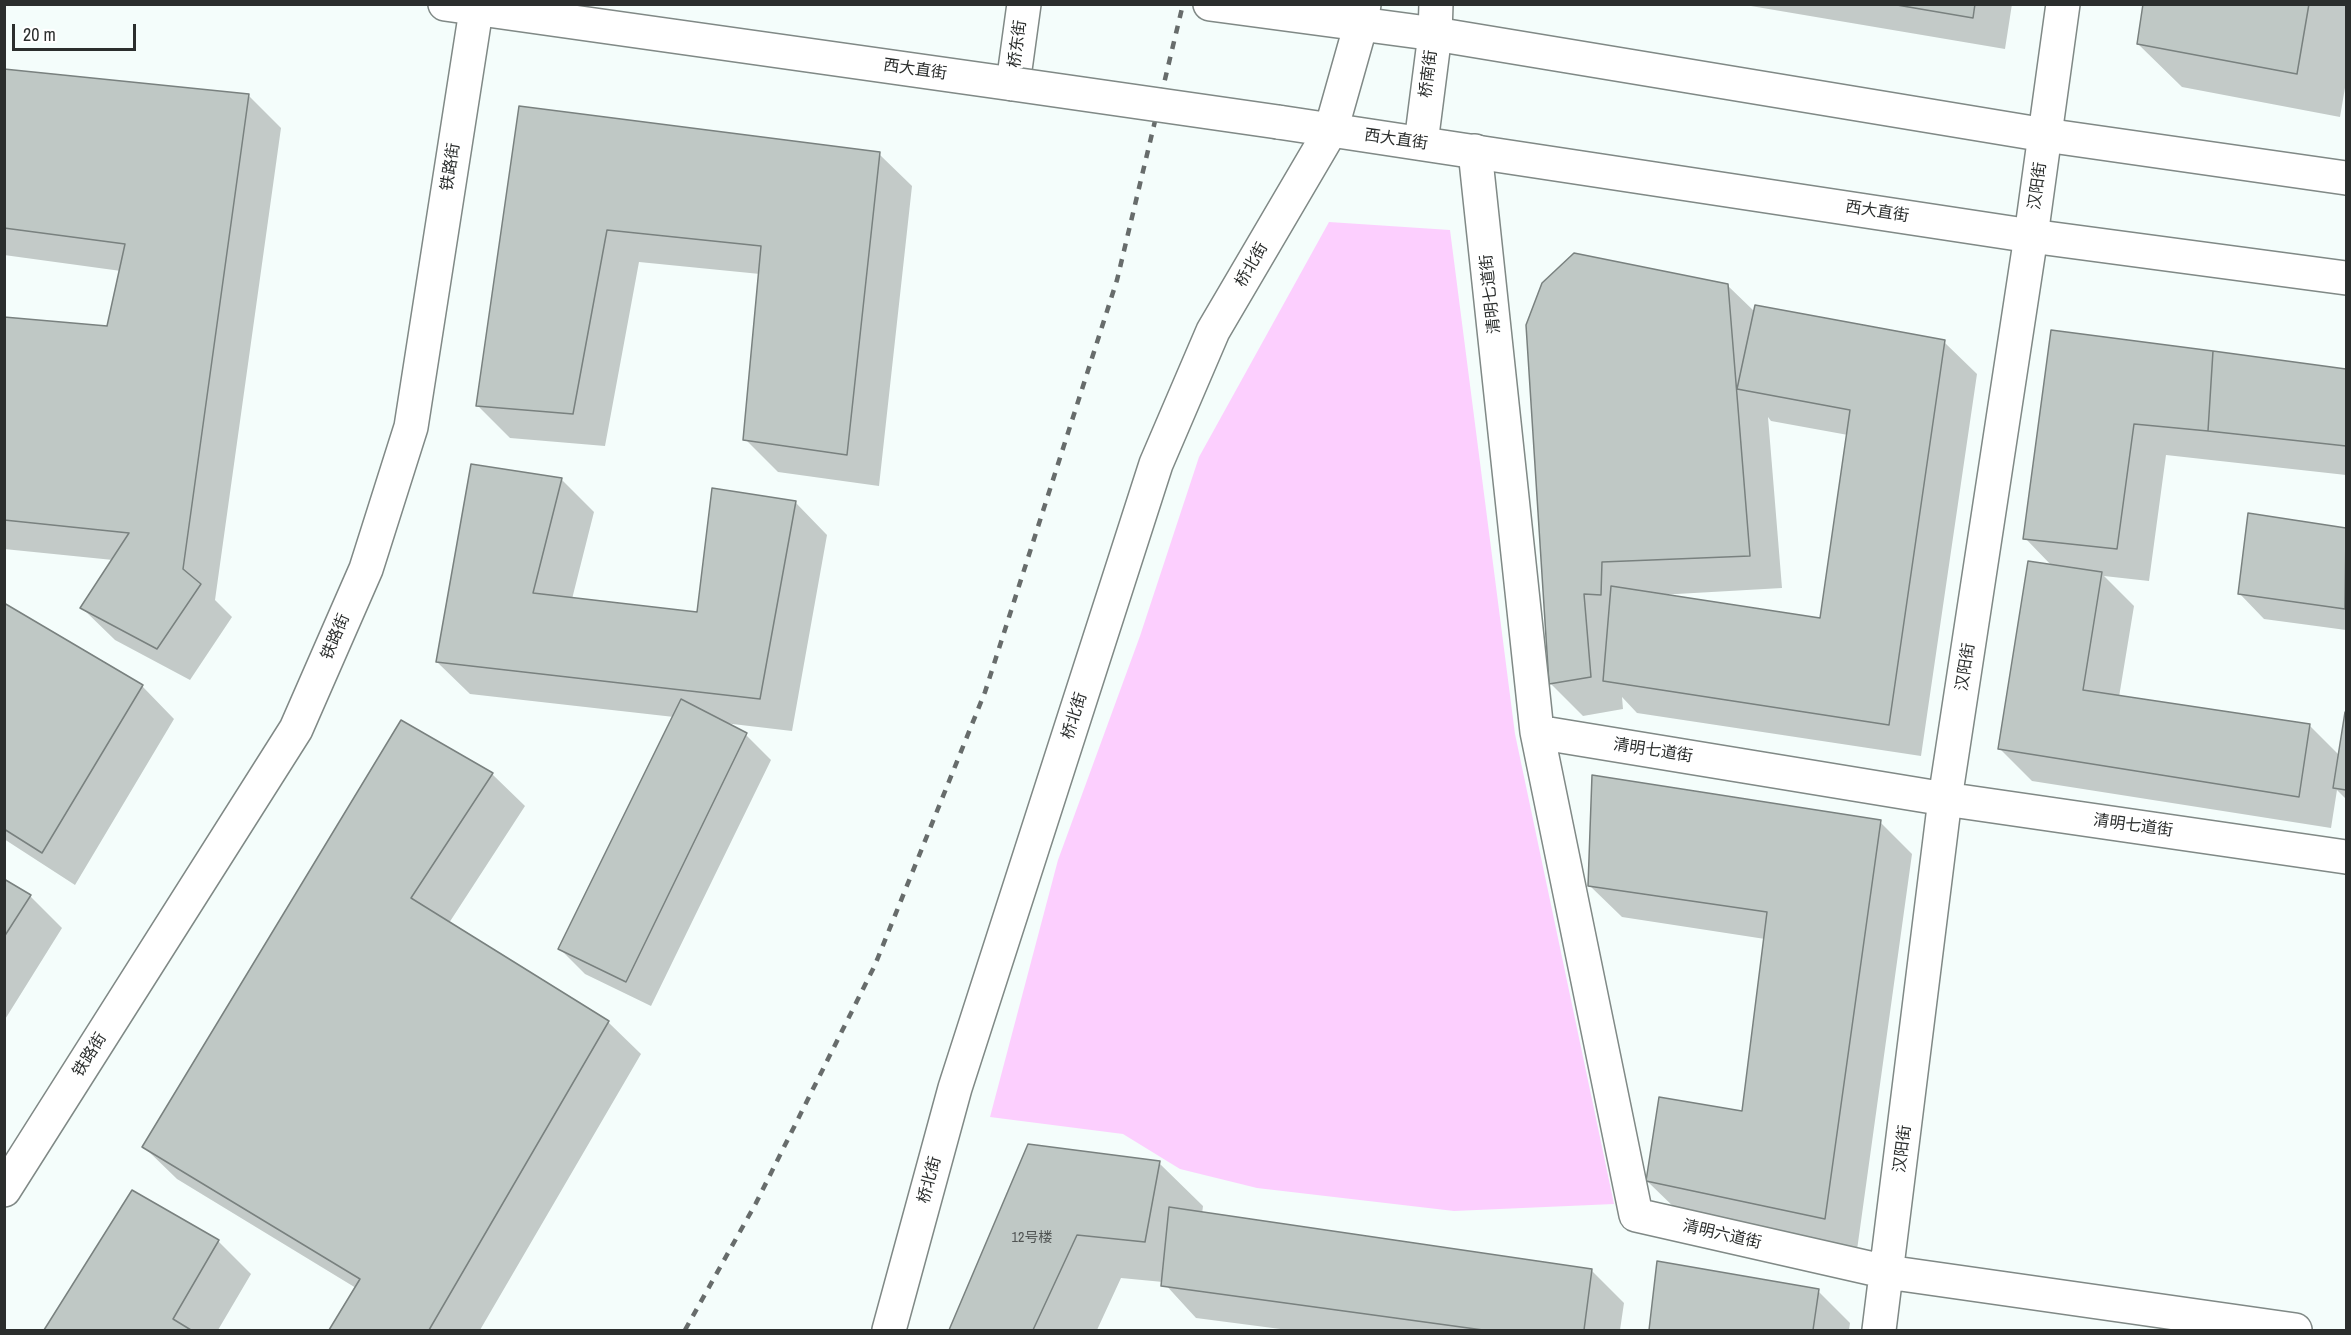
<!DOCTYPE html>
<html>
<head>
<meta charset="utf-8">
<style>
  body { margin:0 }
  #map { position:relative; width:2351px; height:1335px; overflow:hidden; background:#f4fdfb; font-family:"Archivo Narrow",sans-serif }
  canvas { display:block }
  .frame { position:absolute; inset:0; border:6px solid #2b2e2d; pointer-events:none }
  .scale { position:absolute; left:12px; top:24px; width:124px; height:27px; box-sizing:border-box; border:3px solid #2b2e2d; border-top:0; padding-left:8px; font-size:18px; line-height:21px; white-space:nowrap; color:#2b2e2d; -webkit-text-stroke:4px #fff; paint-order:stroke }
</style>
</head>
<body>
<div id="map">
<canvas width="2351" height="1335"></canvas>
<div class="frame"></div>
<div class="scale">20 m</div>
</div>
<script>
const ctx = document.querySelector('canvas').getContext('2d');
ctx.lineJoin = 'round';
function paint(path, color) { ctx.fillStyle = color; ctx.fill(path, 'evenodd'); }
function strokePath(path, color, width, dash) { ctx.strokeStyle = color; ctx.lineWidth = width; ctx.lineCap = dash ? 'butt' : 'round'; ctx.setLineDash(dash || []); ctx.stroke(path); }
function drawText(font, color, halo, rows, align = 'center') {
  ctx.font = font + ' "Archivo Narrow","Noto Sans SC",sans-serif'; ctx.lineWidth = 6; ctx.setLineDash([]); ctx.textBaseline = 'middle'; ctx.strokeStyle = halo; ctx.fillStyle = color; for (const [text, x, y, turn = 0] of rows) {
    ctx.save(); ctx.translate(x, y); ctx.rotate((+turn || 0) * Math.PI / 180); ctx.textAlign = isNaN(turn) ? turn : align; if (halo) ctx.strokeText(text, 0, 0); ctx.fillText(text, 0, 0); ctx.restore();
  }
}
const green = new Path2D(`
  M1329 222 1450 230 1515 734 1614 1204 1454 1211 1257 1188 1180 1169 1123 1134 990 1117 1058 860 1140 636 1199 457Z`);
const shadow = new Path2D(`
  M1739 4H2012L2005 49Z
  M2144 4H2346V82L2340 117 2182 87 2138 44Z
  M4 71 248 95 281 128 215 600 232 617 190 680 115 640 82 608 113 560 4 549V319L108 327 121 271 4 255Z
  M520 108 879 154 912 186 879 486 778 472 745 439 760 274 639 262 605 446 510 438 478 406Z
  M1544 284 1727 285 1755 312 1944 342 1977 374 1921 756 1637 713 1622 697 1623 709 1583 716 1550 683ZM1768 417 1771 421 1848 435 1822 620 1659 595 1782 588Z
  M2053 331 2346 371V475L2166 455 2149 581 2104 576 2134 606 2119 697 2310 726 2340 756 2346 714V799L2337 790 2331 828 2032 781 1999 748 2053 567 2025 538Z
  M561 479 594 512 572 599 699 614 795 502 827 535 792 731 724 723 746 735 771 760 651 1006 585 974 560 949 674 717 470 694 437 662Z
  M2250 515 2346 530V630L2264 619 2239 593Z
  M4 605 142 686 174 719 75 885 4 839Z
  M401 722 492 774 525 806 449 923 608 1022 641 1054 480 1330H331L356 1288 177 1179 144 1147Z
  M1880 822 1912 854 1857 1250 1680 1213 1647 1181 1743 1113 1765 939 1622 917 1589 885Z
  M4 881 30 896 62 928 4 1021Z
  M1028 1146 1159 1163 1203 1206 1202 1214 1591 1270 1624 1303 1620 1330H1288L1196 1318 1163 1282 1121 1278 1097 1330H951Z
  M132 1192 218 1241 251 1274 218 1330H46Z
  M1658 1263 1818 1291 1850 1323 1849 1330H1651Z`);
const building = new Path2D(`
  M1891 4H1975L1973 18Z
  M2143 4H2309L2297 74 2137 44Z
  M4 69 249 94 183 569 201 584 157 649 80 608 129 533 4 520V317L107 326 125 244 4 228Z
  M519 106 880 152 847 455 743 440 761 246 607 230 573 414 476 406Z
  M1574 253 1728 284 1750 556 1602 562 1601 595 1584 594 1591 677 1549 684 1526 325 1542 283Z
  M1755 305 1945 340 1889 725 1603 681 1611 586 1820 618 1850 410 1737 389Z
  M2051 330 2213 351 2208 431 2134 424 2117 549 2023 539Z
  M2213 351 2346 369V446L2208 431Z
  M471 464 562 478 533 593 697 612 712 488 796 501 760 699 436 662Z
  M2248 513 2346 528 2345 609 2238 594Z
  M2028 561 2102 572 2083 690 2310 724 2299 797 1998 749Z
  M4 603 143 685 42 853 4 829Z
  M681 699 747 733 626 982 558 949Z
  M2345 712H2346V790L2333 788Z
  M401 720 493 773 411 898 609 1021 429 1330H329L360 1279 142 1147Z
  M1592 775 1881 820 1825 1219 1646 1181 1659 1097 1742 1111 1767 912 1588 886Z
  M4 879 31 895 4 937Z
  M1028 1144 1160 1161 1145 1242 1077 1235 1033 1330H949Z
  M132 1190 219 1240 173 1319 191 1330H44Z
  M1169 1207 1592 1269 1584 1330H1483L1161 1286Z
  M1657 1261 1819 1289 1813 1330H1649Z`);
const secondary = new Path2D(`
  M1013 84 1024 4
  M1421 143 1435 34 1436 4
  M1475 151 1537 732 1945 799 2346 857
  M1537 732 1636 1215 1887 1272 2295 1330
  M4 1190 296 729 366 569 411 427 477 4
  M889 1330 955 1088 1156 464 1213 331 1331 130 1361 24 1364 4
  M1879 1330 1945 799 2031 236 2063 4`);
const primary = new Path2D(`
  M445 4 1013 84
  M1210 4 1435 34 2045 135 2346 178
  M1278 122 2031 236 2346 278`);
const rail = new Path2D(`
  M685 1330 756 1203 875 965 985 692 1117 280 1183 4`);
const primaryBridge = new Path2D(`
  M1013 84 1278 122`);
const numberNames = [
  ["12号楼",1032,1238]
];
const streetNames = [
  ["桥东街",1018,44,-82],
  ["西大直街",915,70,8],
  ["桥南街",1429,74,-83],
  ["西大直街",1396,140,8],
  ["铁路街",451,167,-81],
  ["汉阳街",2038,186,-82],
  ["西大直街",1877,212,9],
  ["桥北街",1252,265,-60],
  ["清明七道街",1491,294,-96],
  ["铁路街",336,637,-67],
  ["汉阳街",1966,667,-81],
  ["桥北街",1075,716,-72],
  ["清明七道街",1653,751,9],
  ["清明七道街",2133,826,8],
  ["铁路街",90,1055,-58],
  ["汉阳街",1903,1149,-83],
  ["桥北街",930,1180,-75],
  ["清明六道街",1722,1235,13]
];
paint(green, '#fccffe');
paint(shadow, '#0003');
paint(building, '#bfc8c5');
strokePath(building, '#79817f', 1.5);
strokePath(secondary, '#808986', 36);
strokePath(primary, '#808986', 36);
strokePath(secondary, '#fff', 33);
strokePath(primary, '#fff', 33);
strokePath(rail, '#676c6b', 4.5, [8, 8]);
strokePath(primaryBridge, '#808986', 36, []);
strokePath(primaryBridge, '#fff', 33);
drawText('14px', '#505453', null, numberNames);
drawText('16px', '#2b2e2d', '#fff', streetNames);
</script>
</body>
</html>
